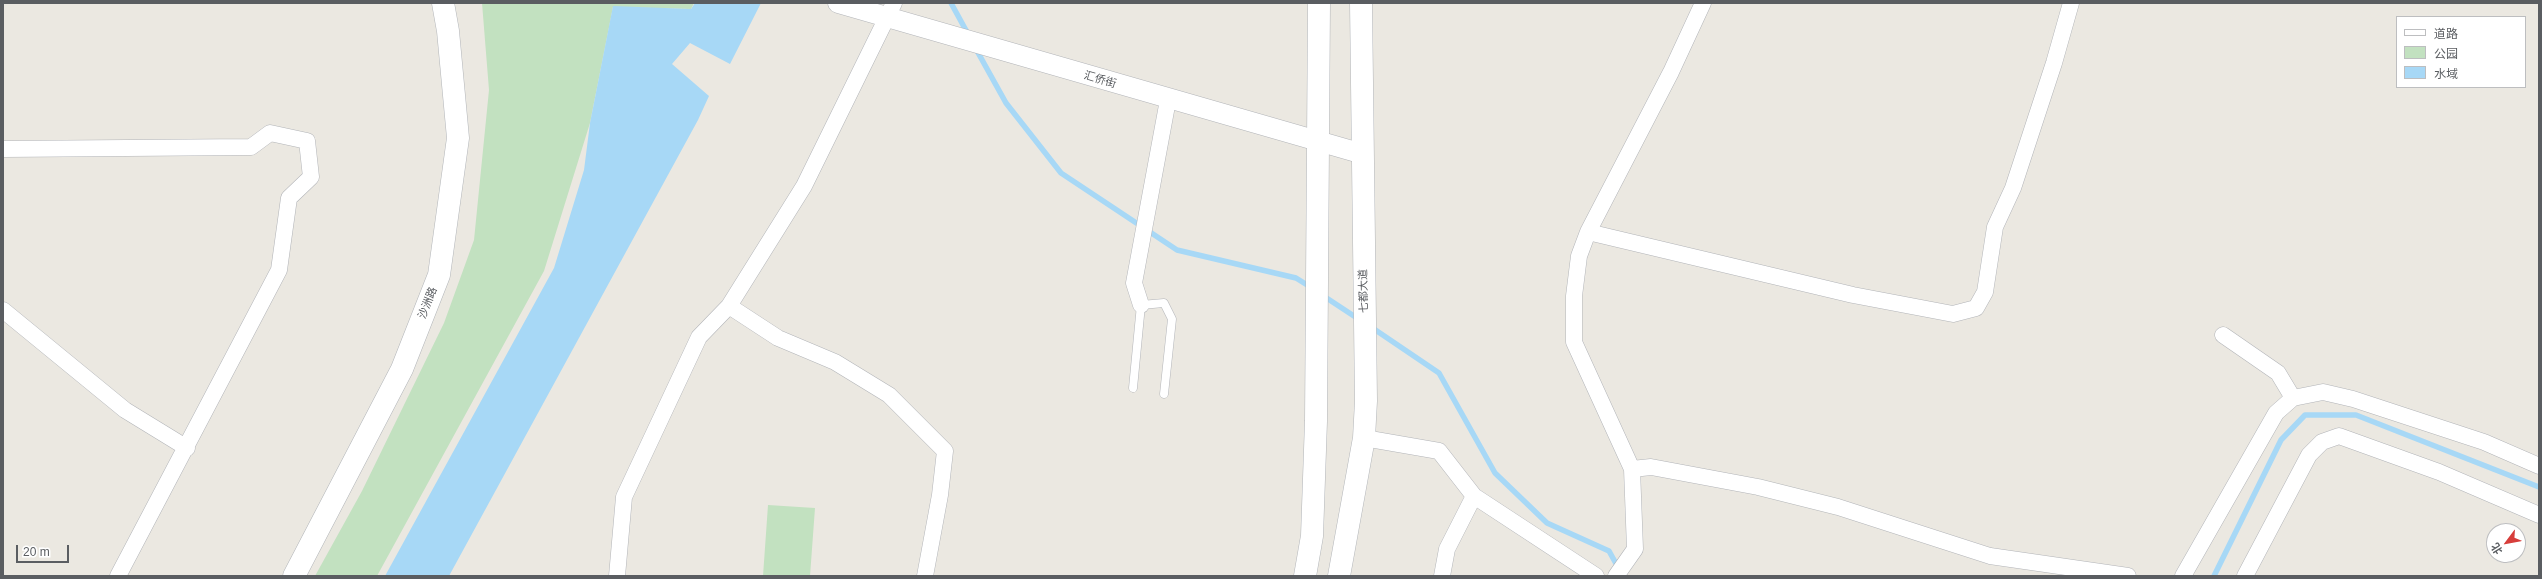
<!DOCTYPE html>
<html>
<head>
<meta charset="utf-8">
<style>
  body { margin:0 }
  #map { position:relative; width:2542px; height:579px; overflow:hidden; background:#ebe8e1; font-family:Helvetica,"Noto Sans SC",sans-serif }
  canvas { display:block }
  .frame { position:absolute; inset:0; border:4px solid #5a5d61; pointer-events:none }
  .legend { position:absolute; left:2396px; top:16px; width:130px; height:72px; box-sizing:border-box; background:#fff; border:1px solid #bdbec0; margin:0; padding:5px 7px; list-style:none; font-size:12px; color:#5a5d61 }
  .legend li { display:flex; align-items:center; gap:8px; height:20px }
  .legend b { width:20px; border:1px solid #bdbec0 }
  .north { position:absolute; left:2486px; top:523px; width:40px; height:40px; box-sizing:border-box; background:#fff; border:1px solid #bdbec0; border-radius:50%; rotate:238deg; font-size:11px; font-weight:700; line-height:16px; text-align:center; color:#5a5d61 }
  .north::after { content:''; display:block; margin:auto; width:14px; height:18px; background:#d73e3b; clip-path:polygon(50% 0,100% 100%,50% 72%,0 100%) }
  .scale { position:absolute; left:16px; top:545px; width:53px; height:18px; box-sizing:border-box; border:2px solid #5a5d61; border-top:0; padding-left:5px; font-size:12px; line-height:14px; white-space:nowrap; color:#5a5d61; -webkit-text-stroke:3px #fff; paint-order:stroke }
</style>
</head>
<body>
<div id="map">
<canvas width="2542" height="579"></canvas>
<div class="frame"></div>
<ul class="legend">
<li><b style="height:5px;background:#fff"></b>道路</li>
<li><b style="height:11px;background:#c2e1c0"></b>公园</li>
<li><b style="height:11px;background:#a7d8f6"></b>水域</li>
</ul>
<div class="north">北</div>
<div class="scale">20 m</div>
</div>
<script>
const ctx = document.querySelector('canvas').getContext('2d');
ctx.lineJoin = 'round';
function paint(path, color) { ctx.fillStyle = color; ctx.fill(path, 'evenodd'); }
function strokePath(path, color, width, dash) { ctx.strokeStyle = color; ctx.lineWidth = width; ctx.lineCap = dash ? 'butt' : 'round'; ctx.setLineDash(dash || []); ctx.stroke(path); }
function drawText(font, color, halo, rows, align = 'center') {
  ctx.font = font + ' Helvetica,"Noto Sans SC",sans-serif'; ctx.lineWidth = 3; ctx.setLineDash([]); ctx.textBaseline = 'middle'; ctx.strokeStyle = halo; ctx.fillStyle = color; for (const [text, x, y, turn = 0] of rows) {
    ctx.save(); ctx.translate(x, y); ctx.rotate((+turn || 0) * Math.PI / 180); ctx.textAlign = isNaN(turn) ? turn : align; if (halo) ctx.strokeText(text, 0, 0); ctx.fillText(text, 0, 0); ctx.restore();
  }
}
const green = new Path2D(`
  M482 3H694L691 9 613 7 590 123 544 271 377 576H315L362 491 444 323 474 240 489 90Z
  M768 505 815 508 810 576H763Z`);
const water = new Path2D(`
  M695 3H761L730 64 690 43 672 64 709 96 698 120 449 576H385L554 268 584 170 590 123 613 6 691 9Z`);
const stream = new Path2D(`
  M951 3 968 34
  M976 49 1006 103 1061 173 1177 250 1296 278 1312 288
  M1322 295 1360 320
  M1371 327 1439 373 1495 473 1547 523 1609 551 1619 569
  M2214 576 2281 440 2305 415H2356L2539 487`);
const service = new Path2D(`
  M1133 388 1141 305 1164 303 1172 319 1164 394`);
const minor = new Path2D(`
  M3 149 251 147 270 133 307 141 311 177 289 198 279 270 118 576
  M1588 232 1853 295 1953 314 1976 308 1985 292 1995 227 2013 188 2054 63 2071 3
  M1141 305 1134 283 1168 100
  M729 306 778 338 835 362 889 395 945 451 940 495 925 576
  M3 310 125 410 187 448
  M2223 335 2278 373 2293 398 2323 392 2353 399 2484 442 2539 466
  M1364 438 1439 451 1474 496 1447 549 1442 576
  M1632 469 1651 467 1758 487 1838 507 1990 556 2128 576
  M1474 496 1596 576
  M617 576 624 497 699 337 729 306 804 186 894 3
  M1616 576 1635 549 1632 469 1574 342V296L1579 256 1588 232 1671 72 1703 3
  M2183 576 2276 413 2293 398
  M2245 576 2309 455 2322 442 2339 436 2439 472 2539 515`);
const tertiary = new Path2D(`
  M838 3 1363 154`);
const secondary = new Path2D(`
  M294 576 402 369 439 275 458 138 448 31 443 3
  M1305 576 1312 536 1316 421 1319 3
  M1339 576 1364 438 1366 401 1361 3`);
const streetNames = [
  ["汇侨街",1100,80,16],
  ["七都大道",1364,291,-91],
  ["沙洲路",428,303,-68]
];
paint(green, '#c2e1c0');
paint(water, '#a7d8f6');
strokePath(stream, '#a7d8f6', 5.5);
strokePath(service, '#b2b4b8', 9);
strokePath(minor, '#b2b4b8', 17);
strokePath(tertiary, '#b2b4b8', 21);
strokePath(secondary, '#b1b4b8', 23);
strokePath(service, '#fff', 8);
strokePath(minor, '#fff', 16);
strokePath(tertiary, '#fff', 20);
strokePath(secondary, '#fff', 22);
drawText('11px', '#5a5d61', '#fff', streetNames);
</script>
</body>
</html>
